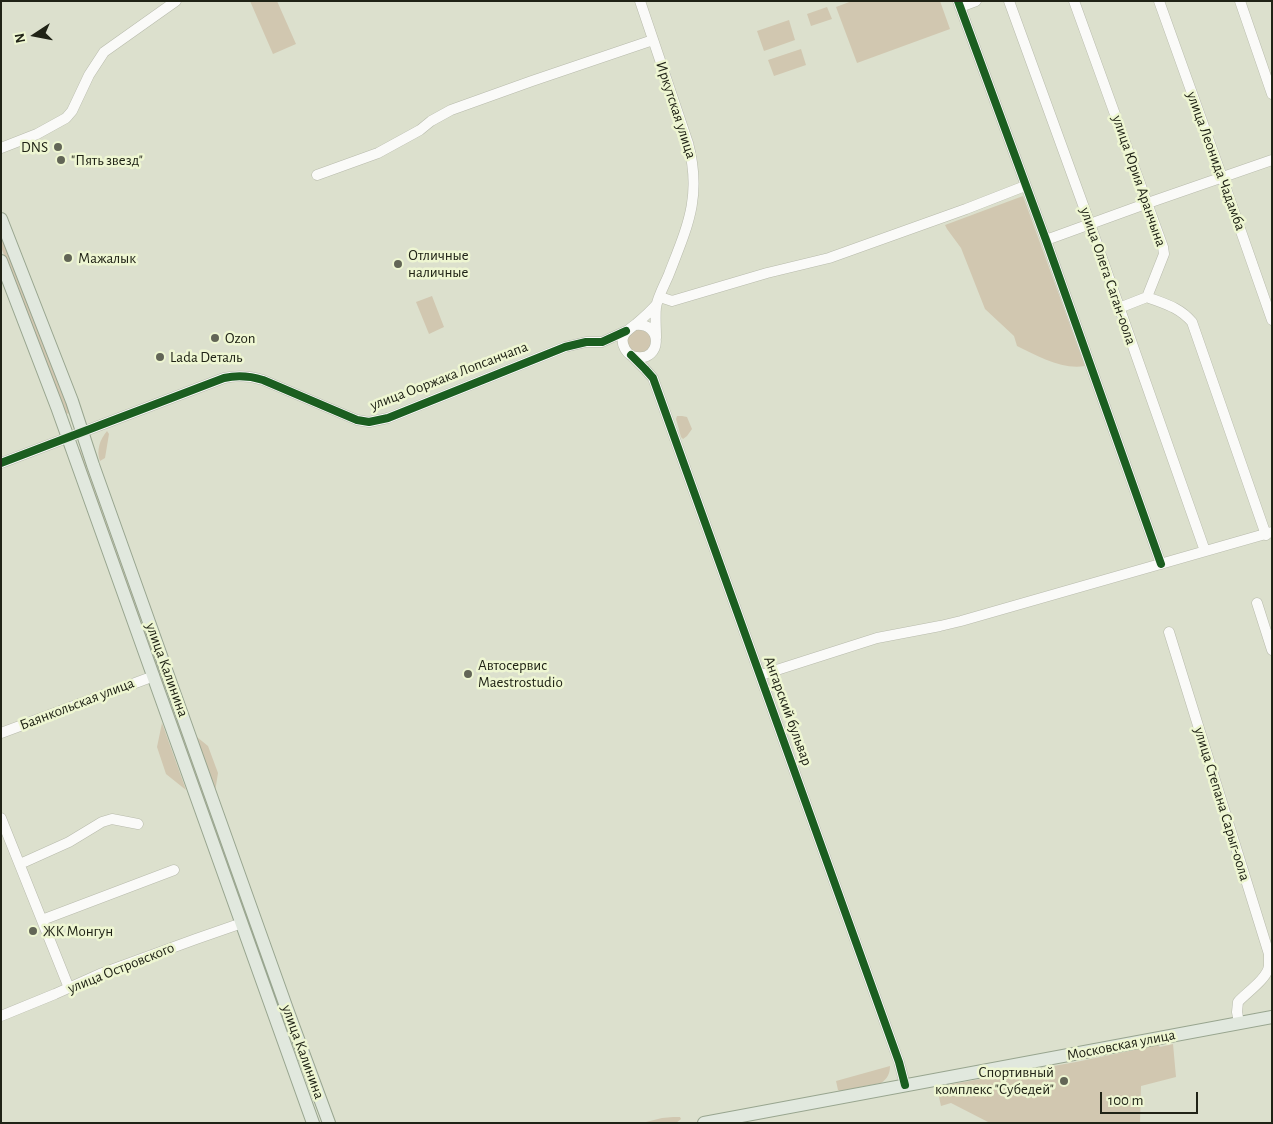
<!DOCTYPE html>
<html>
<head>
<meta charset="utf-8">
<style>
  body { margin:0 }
  #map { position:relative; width:1273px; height:1124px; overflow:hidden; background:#dce0cd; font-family:"Alegreya Sans",sans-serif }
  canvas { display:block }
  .frame { position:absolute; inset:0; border:2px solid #202316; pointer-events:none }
  .north { position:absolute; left:10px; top:10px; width:50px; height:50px; -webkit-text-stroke:4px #eef6d2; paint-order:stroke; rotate:259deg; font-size:14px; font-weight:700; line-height:20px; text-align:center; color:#202316 }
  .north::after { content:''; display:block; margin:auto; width:18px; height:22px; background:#202316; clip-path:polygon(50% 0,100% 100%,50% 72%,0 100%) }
  .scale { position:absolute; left:1100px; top:1092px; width:98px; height:22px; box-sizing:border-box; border:2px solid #202316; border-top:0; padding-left:6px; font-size:15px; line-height:18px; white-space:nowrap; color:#202316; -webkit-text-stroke:4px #eef6d2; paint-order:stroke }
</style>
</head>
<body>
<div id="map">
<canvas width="1273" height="1124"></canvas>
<div class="frame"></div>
<div class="north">N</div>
<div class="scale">100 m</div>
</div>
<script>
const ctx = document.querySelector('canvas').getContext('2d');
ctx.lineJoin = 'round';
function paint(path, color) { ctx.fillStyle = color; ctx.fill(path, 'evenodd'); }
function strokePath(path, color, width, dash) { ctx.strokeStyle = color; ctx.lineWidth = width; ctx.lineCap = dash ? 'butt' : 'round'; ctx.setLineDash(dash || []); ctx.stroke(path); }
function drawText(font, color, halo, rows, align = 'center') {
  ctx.font = font + ' "Alegreya Sans",sans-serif'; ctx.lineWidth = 5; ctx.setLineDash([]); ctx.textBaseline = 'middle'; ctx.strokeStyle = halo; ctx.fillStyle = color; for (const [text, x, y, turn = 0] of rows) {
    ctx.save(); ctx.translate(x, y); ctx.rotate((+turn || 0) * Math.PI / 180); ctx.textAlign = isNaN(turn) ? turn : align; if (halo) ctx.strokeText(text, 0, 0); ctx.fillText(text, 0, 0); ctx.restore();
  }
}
const green = new Path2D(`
  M250 1H277L296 44 273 54Z
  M852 1H940L950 29 857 63 836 7Z
  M827 7 832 19 811 26 807 14Z
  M789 20 795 40 764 51 757 31Z
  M801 49 806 65 774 76 768 60Z
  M1023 196 1085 366C1062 370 1038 356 1017 346L1014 336 985 309 961 248 947 229 945 225Z
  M1 235 70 414 65 413 1 247Z
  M432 296 444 327 429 334 416 302Z
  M638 327 652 336 651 349 639 355 628 348 627 335Z
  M677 416H682L687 417 692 429 687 436 683 439 681 437 676 419Z
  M107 431 109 434 105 458 100 461C96 451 100 439 107 431Z
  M80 449 166 690H162L75 450Z
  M170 701 277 1000 273 1001 166 703Z
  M162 723 186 790 166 774 157 747Z
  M192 733 208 746 218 773 215 792Z
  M1173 1044 1176 1077 1141 1086 1140 1123H990L951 1103 941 1106 937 1088 947 1085 1076 1062 1158 1045 1160 1047Z
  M890 1066C890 1074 887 1079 881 1083L840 1091 838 1090 836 1081Z
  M673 1117H680L681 1119 676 1123H642L662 1118Z`);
const minor = new Path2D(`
  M640 1 688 143C702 196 688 225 669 274 665 284 658 296 656 307 655 316 656 328 656 338
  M958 1 1046 240 1161 564
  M1009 1 1090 224 1205 551
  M1074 1 1163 247 1164 254 1147 297C1165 304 1179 307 1192 322L1266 535
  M1159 1 1222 177 1272 320
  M1240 1 1272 94
  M960 7 976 1
  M1 148 37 134 66 118 72 111 89 75 104 52 176 1
  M317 175 378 153 420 130 431 121 451 110 532 81 653 40
  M1046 240 1148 203 1272 160
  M660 297 672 301 767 273 829 258 966 209 1025 186
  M1119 308 1147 297
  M635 325C664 322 661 361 637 357 632 357 628 354 625 349 618 336 627 331 636 324 643 318 650 312 656 305
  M631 355 645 369 653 378 899 1062 905 1085
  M1 463 224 378C238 375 250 376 263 380L357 420 369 422 388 418 565 347 586 342H602L626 331
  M1257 603 1272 650
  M1169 632 1269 954C1269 958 1269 962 1269 966 1267 979 1247 992 1238 1002L1237 1012 1239 1023
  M761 675 877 638 940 626 961 621 1272 532
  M1 733 154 676
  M1 818 69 988
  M20 864 69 842 102 822 112 819 138 824
  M42 920 174 870
  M1 1016 55 994 100 974 196 939 242 923`);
const major = new Path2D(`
  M1 219 72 401 93 465 287 1009 329 1123
  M1 261 57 407 313 1123
  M704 1123 1272 1017`);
const cycleway = new Path2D(`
  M958 1 1046 240 1161 564
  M631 355 645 369 653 378 899 1062 905 1085
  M1 463 224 378C238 375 250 376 263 380L357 420 369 422 388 418 565 347 586 342H602L626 331`);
const markers = [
  [58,147,5,"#626556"],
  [61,160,5,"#626556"],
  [68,258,5,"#626556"],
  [398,264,5,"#626556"],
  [215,338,5,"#626556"],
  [160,357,5,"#626556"],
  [468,674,5,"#626556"],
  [33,931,5,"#626556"],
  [1064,1081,5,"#626556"]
];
const streetNames = [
  ["Иркутская улица",676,110,72],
  ["улица Леонида Чадамба",1216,161,70],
  ["улица Юрия Аранчына",1139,181,71],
  ["улица Олега Саган-оола",1108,276,71],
  ["улица Ооржака Лопсанчапа",449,376,-21],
  ["улица Калинина",167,670,70],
  ["Баянкольская улица",77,704,-21],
  ["Ангарский бульвар",788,711,70],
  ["улица Степана Сарыг-оола",1222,804,73],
  ["улица Островского",121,968,-22],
  ["Московская улица",1121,1045,-11],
  ["улица Калинина",303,1052,70]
];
const poiNames = [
  ["DNS",48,147,"right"],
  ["\"Пять звезд\"",71,160],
  ["Отличные",408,255],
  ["наличные",408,272],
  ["Мажалык",78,258],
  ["Ozon",225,338],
  ["Lada Dеталь",170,357],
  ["Автосервис",478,665],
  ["Maestrostudio",478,682],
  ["ЖК Монгун",43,931],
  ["Спортивный",1054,1072,"right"],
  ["комплекс \"Субедей\"",1054,1089,"right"]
];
paint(green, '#d1c7b0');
strokePath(minor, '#b7baab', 11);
strokePath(major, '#98a58f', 14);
strokePath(minor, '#fafaf8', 10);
strokePath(major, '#e1e8de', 12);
strokePath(cycleway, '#1b5e20', 8);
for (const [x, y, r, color] of markers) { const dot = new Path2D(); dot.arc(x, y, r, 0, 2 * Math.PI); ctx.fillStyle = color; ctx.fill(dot); strokePath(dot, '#eef6d2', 2); }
drawText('15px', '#202316', '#eef6d2', streetNames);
drawText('15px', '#202316', '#eef6d2', poiNames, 'left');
</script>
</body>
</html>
